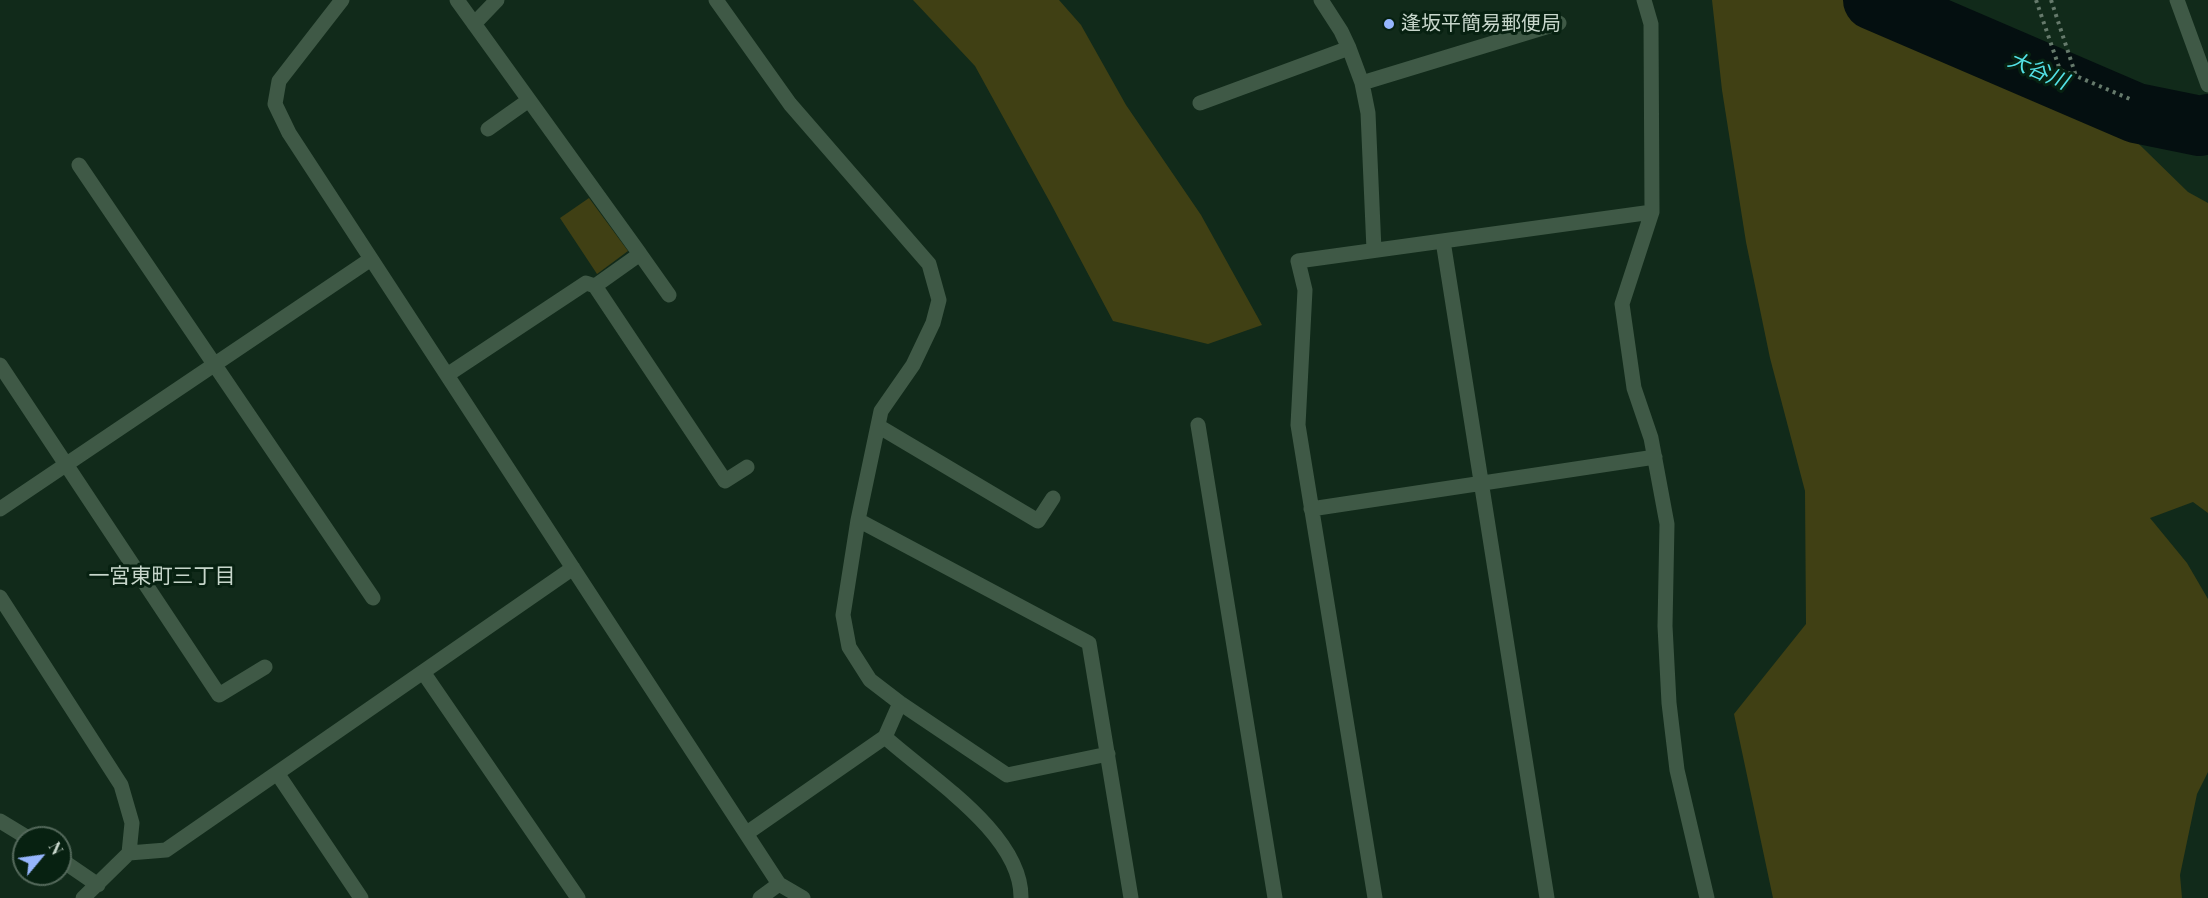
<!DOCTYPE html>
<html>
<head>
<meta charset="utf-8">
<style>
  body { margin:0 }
  #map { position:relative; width:2208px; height:898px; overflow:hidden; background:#112a1a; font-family:"Playfair Display",serif }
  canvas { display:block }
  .north { position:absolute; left:12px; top:826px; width:60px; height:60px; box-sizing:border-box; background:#072111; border:2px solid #54695b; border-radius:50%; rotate:61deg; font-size:16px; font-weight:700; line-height:24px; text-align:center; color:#c7d6cb }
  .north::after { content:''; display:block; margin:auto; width:21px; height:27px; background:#96b6fd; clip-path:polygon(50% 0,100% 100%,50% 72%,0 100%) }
</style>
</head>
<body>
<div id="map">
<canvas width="2208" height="898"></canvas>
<div class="north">N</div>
</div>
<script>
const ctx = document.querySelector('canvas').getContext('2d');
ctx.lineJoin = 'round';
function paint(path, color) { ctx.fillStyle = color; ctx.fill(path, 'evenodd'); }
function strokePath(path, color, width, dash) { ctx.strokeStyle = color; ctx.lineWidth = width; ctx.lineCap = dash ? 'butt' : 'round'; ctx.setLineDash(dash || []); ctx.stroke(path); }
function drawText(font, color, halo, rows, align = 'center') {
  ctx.font = font + ' "Playfair Display","Noto Sans JP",serif'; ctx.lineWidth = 6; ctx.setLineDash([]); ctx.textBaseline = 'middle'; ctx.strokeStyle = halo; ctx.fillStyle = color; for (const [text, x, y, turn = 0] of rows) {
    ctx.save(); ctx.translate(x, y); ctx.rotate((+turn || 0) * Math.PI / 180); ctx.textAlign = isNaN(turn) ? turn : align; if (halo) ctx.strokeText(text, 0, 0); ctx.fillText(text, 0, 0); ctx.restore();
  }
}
const green = new Path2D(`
  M913 0H1059L1081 25 1126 105 1201 215 1262 325 1208 344 1113 321 1051 204 975 66Z
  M1712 0H1923L2013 58 2103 109 2188 192 2208 203V513L2193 502 2150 518 2187 563 2208 599V772L2197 794 2180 875 2182 898H1773L1734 714 1806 624 1805 491 1770 358 1746 242 1722 90Z
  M589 198 628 251 597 274 560 218Z`);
const river = new Path2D(`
  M1873 0 2136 113 2200 126 2208 124`);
const path = new Path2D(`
  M2036 0 2060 70 2075 75
  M2051 0 2076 76 2130 99`);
const minor = new Path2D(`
  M342 0 279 81 275 104 289 133 779 884 760 898
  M716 0 790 104 929 264 939 300 933 323 913 365 881 411 858 520 843 615 849 647 870 680 900 703 1007 775 1108 754
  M1321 0 1341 31 1349 48 1362 83 1368 113 1374 250
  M1644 0 1651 24 1652 212 1622 304 1634 388 1651 438 1667 524 1665 626 1669 703 1677 770 1707 898
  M2177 0 2208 85
  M474 24 497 0
  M1362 83 1559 23
  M1200 103 1349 48
  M488 129 529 100
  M79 165 373 598
  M1443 241 1547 898
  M640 254 669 295
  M595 286 725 481 747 467
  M0 365 219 695 265 667
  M447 375 586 283 595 286 640 254 457 0
  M1198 425 1275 898
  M878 426 1038 521 1053 498
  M0 509 371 259
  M1311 509 1655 457
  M858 520 1089 643 1131 898
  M0 597 121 785 132 823 129 853 83 898
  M423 672 578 898
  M885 737C929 777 1022 834 1021 898
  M277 773 361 898
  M0 821 28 838
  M747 833 885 737 900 703
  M129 853 166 850 573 568
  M60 859 98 885
  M779 884 803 898
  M1375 898 1298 425 1305 290 1298 261 1652 212`);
const markers = [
  [1389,24,6,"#96b6fd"]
];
const poiNames = [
  ["逢坂平簡易郵便局",1401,24]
];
const waterNames = [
  ["大谷川",2038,71,23]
];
const neighbourhoodNames = [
  ["一宮東町三丁目",162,576]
];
paint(green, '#404014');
strokePath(river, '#040f10', 60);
strokePath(path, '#667a6c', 4, [3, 4.5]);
strokePath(minor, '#3f5946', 15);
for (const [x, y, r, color] of markers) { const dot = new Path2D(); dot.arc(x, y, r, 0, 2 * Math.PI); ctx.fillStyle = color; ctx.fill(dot); strokePath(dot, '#072111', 2); }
drawText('20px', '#c7d6cb', '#072111', poiNames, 'left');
drawText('italic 21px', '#53e2e6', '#072111', waterNames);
drawText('21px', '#c7d6cb', '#072111', neighbourhoodNames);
</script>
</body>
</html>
